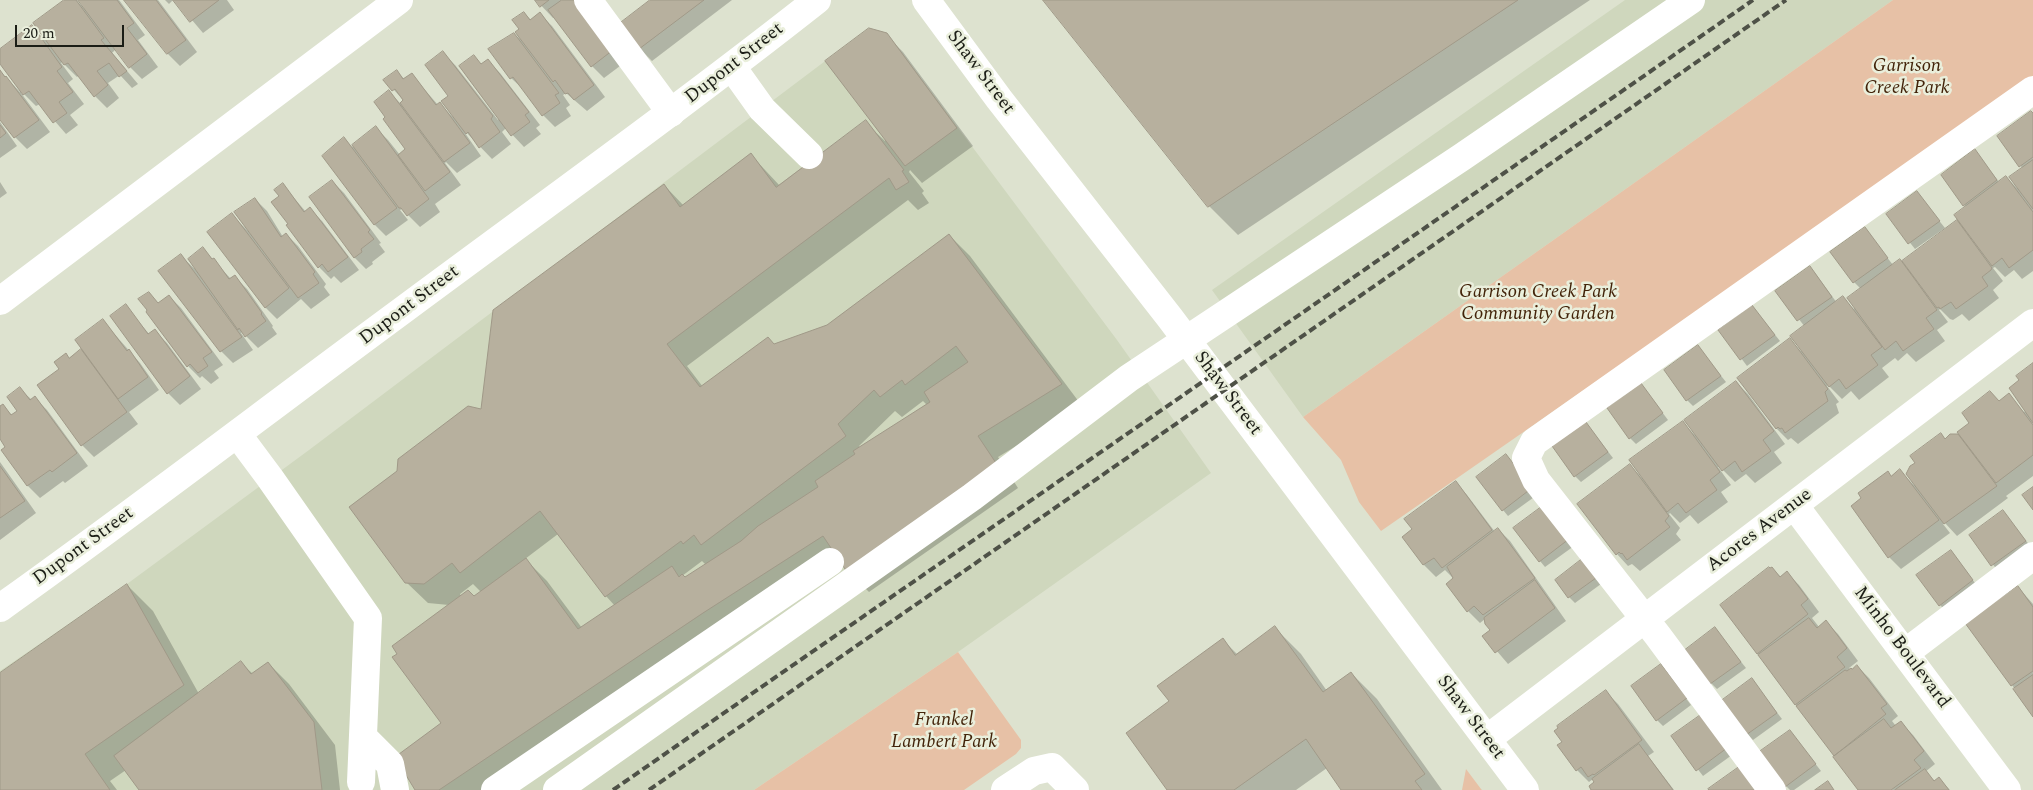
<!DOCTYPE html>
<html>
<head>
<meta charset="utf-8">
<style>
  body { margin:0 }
  #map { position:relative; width:2033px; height:790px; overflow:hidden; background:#dde2cf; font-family:Spectral,serif }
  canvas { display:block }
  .scale { position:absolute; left:15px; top:25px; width:109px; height:22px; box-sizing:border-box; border:2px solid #1b1d16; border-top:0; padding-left:6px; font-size:15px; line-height:18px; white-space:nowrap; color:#1b1d16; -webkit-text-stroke:4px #eaefdc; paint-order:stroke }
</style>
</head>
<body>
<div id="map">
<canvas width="2033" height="790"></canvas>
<div class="scale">20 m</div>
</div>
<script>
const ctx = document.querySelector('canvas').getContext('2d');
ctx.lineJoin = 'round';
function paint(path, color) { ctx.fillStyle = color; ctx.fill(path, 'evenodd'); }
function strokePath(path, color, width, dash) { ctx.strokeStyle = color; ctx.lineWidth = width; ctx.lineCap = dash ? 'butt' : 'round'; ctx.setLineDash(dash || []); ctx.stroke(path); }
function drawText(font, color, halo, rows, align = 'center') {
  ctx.font = font + ' Spectral,serif'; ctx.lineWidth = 5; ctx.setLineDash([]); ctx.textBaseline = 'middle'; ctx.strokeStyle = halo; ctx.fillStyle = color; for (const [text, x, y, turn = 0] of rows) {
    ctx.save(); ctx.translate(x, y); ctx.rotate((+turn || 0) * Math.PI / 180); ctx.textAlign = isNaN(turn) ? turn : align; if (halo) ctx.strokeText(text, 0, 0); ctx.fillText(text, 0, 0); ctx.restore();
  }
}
const built = new Path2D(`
  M1625 0H1893L1303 417 1212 290Z
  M869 28 887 33 1117 340 1211 473 958 652 754 790H0V671L127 584 309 450Z`);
const green = new Path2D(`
  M1893 0H2033V78L1381 531 1359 502 1341 460 1303 417Z
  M958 652 1021 740V748L1016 754 964 790H754Z
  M1466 769 1481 789 1482 790H1462Z`);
const shadow = new Path2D(`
  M66 0H76L84 8 85 7 80 0H119L145 35 138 40 158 67 142 79 130 67 116 49 112 53 138 84 132 88 120 75 108 83 119 98 107 108 95 96 79 75 77 77 62 62 61 63 73 79 68 83 84 104 70 115 78 125 66 134 40 104 36 106 22 92 21 93 50 132 27 149 15 137 0 118V71L20 92 21 91 0 61V50L32 27 46 41Z
  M126 0H158L197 52 180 66 168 54Z
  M165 0H173L169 4Z
  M175 0H227L234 10 203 33Z
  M536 0H577L624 63 604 78 592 66 555 16 553 18Z
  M652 0H732L652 61 640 49Z
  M1044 0H1590L1238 235 1209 206Z
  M524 13 531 20 540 14 552 26 605 97 587 111 566 93 563 95 570 105 566 108 571 116 555 127 543 115 524 90 511 78 490 50 514 34 523 41 521 29Z
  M886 35 903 52 973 146 922 183 910 170 909 172 924 191 922 193 929 203 918 210 908 200 687 366 703 387 774 345 827 326 949 235 970 256 1082 406 998 457 1018 488 869 592 848 571 840 559 491 790H417L443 724 449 605 428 603 406 582 482 410 664 185 684 206 751 155 780 186 865 122 885 141 886 140ZM923 401 927 405 860 448 859 446 895 411 902 417ZM558 534 606 596 615 606 582 628 547 581 525 559ZM702 561 706 565 685 578 682 576ZM473 584 481 592 474 597 461 596 460 594Z
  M443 53 455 65 498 120 499 119 474 57 482 65 488 61 500 73 540 125 536 128 541 134 524 147 506 128 502 132 511 144 492 159 466 132 465 133 481 156 457 173 446 162 445 163 461 185 435 204 440 212 420 227 402 209 400 210 408 220 386 236 375 225 329 150 344 138 352 147 376 128 388 140 400 155 407 149 387 117 389 92 401 104 404 101 385 80 397 71 405 80 412 75 438 105 440 104 453 117Z
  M2033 115V271L2022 279 2014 270 2005 277 1995 267 1993 268 2003 281 1993 290 1999 298 1969 321 1962 314 1953 320 1950 319 1940 309 1939 310 1948 322 1937 330 1945 341 1916 362 1907 353 1898 361 1895 358 1882 368 1889 377 1859 400 1851 391 1842 399 1828 385 1827 386 1839 402 1836 404 1839 413 1798 444 1791 438 1788 440 1776 428 1790 340 1801 351 1805 327 1777 291 1815 273 1837 303 1843 298 1854 309 1861 289 1854 282 1865 229 1893 265 1900 261 1908 269 1904 261 1959 220 1966 207 1964 205 1975 151 1999 182 2006 177 2017 188 2018 187 2023 169 1999 137Z
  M0 122 17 146 0 158Z
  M332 181 344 193 381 243 379 244 385 252 372 262 373 264 366 269 354 257Z
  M0 182 7 193 0 198Z
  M283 185 306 212 310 209 322 221 359 270 341 283 334 276 331 279 319 267 289 224 281 197Z
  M1917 193 1945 228 1915 249 1888 215Z
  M255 199 267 211 283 237 286 234 298 246 326 284 324 287 330 295 311 309 301 299 277 319 265 307 232 215 251 234Z
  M203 249 231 279 235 277 247 289 273 326 272 327 277 334 258 348 242 332 241 333 253 350 233 363 221 351 160 272 181 256 197 271Z
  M149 293 159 304 169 296 181 308 223 365 214 371 219 378 211 384 202 376 200 378 188 366 147 312Z
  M125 306 150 335 155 331 167 343 201 389 180 405 168 393 111 316Z
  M1752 306 1780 341 1747 366 1720 330Z
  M103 321 140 363 159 390 129 412 138 424 94 457 82 445 38 386 60 369 69 359 83 349Z
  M1698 347 1726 382 1693 406 1687 400Z
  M2033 365V476L2006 496 2008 498 1957 536 1945 523 1943 524 1950 533 1901 569 1889 557 1892 478 1900 471 1914 485 1917 463 1940 434 1946 440 1960 434 1971 423 1990 392 2000 402 2009 395 2024 412 2026 411 2021 380Z
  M1736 382 1748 394 1785 444 1774 452 1782 463 1755 483 1746 474 1735 482 1719 466 1718 467 1731 485 1721 492 1728 502 1698 524 1690 515 1680 523 1670 513 1669 514 1680 528 1676 534 1681 540 1640 571 1632 564 1628 566 1617 554 1630 465 1642 478 1682 422 1695 435Z
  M1641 384 1668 420 1636 444 1630 438Z
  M20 389 32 400 35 398 47 410 88 466 65 483 63 481 40 498 28 486 2 450 7 447 0 437V408L3 406 13 416 19 411Z
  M1586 423 1613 458 1581 482 1575 476Z
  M1506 456 1537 495 1508 516 1503 510Z
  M0 462 36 513 0 540Z
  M1456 483 1467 495 1495 532 1498 529 1510 541 1566 621 1508 664 1484 636 1491 630 1485 619 1480 623 1468 611 1447 584 1454 579 1445 570 1436 577 1424 565 1403 537 1413 529Z
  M2003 512 2031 547 1998 571 1971 536Z
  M1549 513 1574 546 1545 567 1540 561Z
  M1951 551 1978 587 1946 611 1940 605Z
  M1582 561 1601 584 1575 603 1569 597Z
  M1772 569 1781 577 1787 573 1799 585 1819 612 1812 618 1819 627 1826 622 1838 634 1858 661 1849 668 1852 671 1857 666 1869 678 1898 716 1892 721 1896 726 1901 723 1913 735 1935 764 1925 772 1936 782 1939 779 1950 790H1860L1721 605Z
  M127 585 153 611 199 694 241 663 253 674 268 663 289 684 335 745 340 790H141L126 770 110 781 117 790H0V674Z
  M2018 587 2033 604V714L2012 685Z
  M1275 628 1301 654 1327 691 1351 673 1377 699 1442 790H1343L1327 768 1296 790H1169L1170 702 1223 640 1237 654Z
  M1715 629 1746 668 1717 689 1711 683Z
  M1661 665 1691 705 1663 726 1657 720Z
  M1752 680 1782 719 1753 740 1747 734Z
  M1606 692 1618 704 1654 752 1648 756 1674 790H1593L1596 783 1593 779 1589 782 1577 770 1564 742Z
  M1707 722 1732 755 1703 776 1673 737Z
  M1790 731 1821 771 1794 790H1790L1786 786Z`);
const building = new Path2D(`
  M64 0H76L104 38 101 40 127 71 119 77 109 63 97 71 108 85 94 97 68 63 64 65 33 23Z
  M78 0H117L134 23 127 28 147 54 129 68Z
  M124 0H156L186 40 167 54Z
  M173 0H219L190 22Z
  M535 0H549L540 7Z
  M562 0H575L613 50 591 67 548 10Z
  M650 0H704L639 49 619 24Z
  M1043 0H1518L1208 207Z
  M524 12 530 20 540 12 594 85 574 100 568 93 565 94 555 80 553 82 515 32 519 29 512 20Z
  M32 25 62 67 57 71 73 92 59 102 67 113 53 123 29 91 23 95 0 64V49Z
  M869 28 887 33 957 128 905 166 825 61Z
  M514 33 559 93 555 95 560 103 542 116 513 77 510 79 488 49Z
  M443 51 493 116 491 119 500 132 479 148 468 132 466 134 441 101 448 96 425 65Z
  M474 55 481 64 488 59 529 112 525 115 530 122 511 136 459 66Z
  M0 70 5 77 6 76 39 120 14 138 0 120Z
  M397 70 403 79 412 73 436 105 440 102 470 143 444 162 400 103 403 100 395 89 392 91 383 80Z
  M389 90 450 172 425 191 398 155 405 149 383 119 385 117 374 102Z
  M2031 111 2033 113V157L2019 167 1997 136Z
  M866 120 904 170 902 171 909 182 896 190 889 178 667 344 700 387 768 337 774 344 827 325 949 234 1062 384 978 436 998 466 847 572 823 536 703 613 439 790H415L395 757 441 723 392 657 397 654 392 646 468 590 474 596 526 558 578 629 672 566 679 577 682 574 685 577 741 541 758 526 818 487 815 481 855 454 853 451 930 402 924 392 968 362 956 346 905 385 902 380 880 397 874 390 838 424 846 436 701 545 694 535 683 544 681 541 605 597 540 511 460 573 452 563 424 584 405 583 349 507 397 471 398 459 468 406 481 409 493 310 664 184 680 207 751 153 776 187Z
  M0 125 6 133 0 138Z
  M376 126 429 199 407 216 401 208H399L352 145Z
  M344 137 397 208 374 225 322 156Z
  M1975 149 1997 180 1963 206 1941 175Z
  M2033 160V209L2009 177Z
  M2006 176 2033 212V250L2009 268 2002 258 1992 266 1954 215Z
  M332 180 370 230 368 232 374 239 361 249 362 252 354 258 309 197Z
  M283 183 304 212 310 207 348 257 328 272 322 264 318 268 286 225 288 224 271 202 279 196 274 190Z
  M1917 191 1940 221 1908 244 1886 214Z
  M255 198 281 237 286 233 315 272 313 274 319 283 298 298 234 212Z
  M232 213 289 288 265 308 207 232Z
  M1957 220 1992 268 1991 270 1982 277 1988 286 1956 309 1951 302 1940 309 1939 307 1937 308 1902 261Z
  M1865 227 1888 258 1853 283 1830 252Z
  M203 247 212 259 214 258 229 279 235 275 262 313 261 314 266 321 245 337 239 328 238 330 188 259Z
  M181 254 242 337 220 352 158 271Z
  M1900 259 1937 310 1926 318 1934 329 1903 351 1896 341 1885 350 1847 298Z
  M1810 266 1832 297 1797 321 1775 291Z
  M149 292 158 303 169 295 212 352 203 358 208 366 198 373 190 364 187 367 146 312 147 310 138 299Z
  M1843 296 1882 347 1871 355 1878 365 1846 389 1839 379 1829 387 1790 336Z
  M126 304 148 334 155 329 190 376 167 394 110 316Z
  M1752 305 1775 335 1740 360 1718 330Z
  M103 319 127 351 129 349 148 377 118 399 75 340Z
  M1790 338 1828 389 1825 392 1828 401 1785 433 1782 428 1780 429 1778 427 1776 429 1737 378Z
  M1698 345 1721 376 1686 401 1664 370Z
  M81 349 127 412 81 446 37 385 59 369 54 362 66 353 69 358Z
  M2033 363V423L2009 388 2019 380 2016 376Z
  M1736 381 1774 431 1763 440 1771 451 1742 472 1735 461 1722 471 1684 420Z
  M1641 383 1663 413 1629 439 1607 408Z
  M20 387 30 400 35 396 77 453 52 472 50 470 27 486 1 450 5 447 0 439V406L3 404 11 415 17 411 7 397Z
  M1990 391 1999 401 2009 393 2033 425V455L1996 483 1957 432 1969 423 1962 413Z
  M1683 421 1720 472 1710 480 1717 490 1686 513 1678 503 1667 512 1629 460Z
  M1586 422 1608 452 1574 477 1552 446Z
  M1941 433 1945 439 1950 434H1958L1997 486 1944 524 1906 474 1910 466 1915 463 1910 456Z
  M1506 454 1532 488 1502 511 1476 477Z
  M1630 464 1669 516 1665 521 1670 527 1627 560 1622 553 1621 554 1619 552 1616 555 1577 504Z
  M0 466 25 501 0 518Z
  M1900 469 1939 520 1888 558 1851 506 1861 498 1858 493 1888 471 1891 476Z
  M1456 481 1492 530 1442 568 1434 558 1423 565 1402 537 1412 529 1404 519Z
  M2033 487V510L2022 495Z
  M1544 505 1569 539 1539 562 1513 528Z
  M2003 510 2026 541 1991 566 1969 535Z
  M1498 528 1535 578 1483 615 1474 606 1467 612 1446 584 1453 578 1447 567Z
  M1951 550 1973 580 1939 606 1916 575Z
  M1582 559 1596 578 1568 598 1555 580Z
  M1769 567 1770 568 1772 567 1780 577 1787 571 1808 599 1801 605 1808 614 1757 654 1720 605Z
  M1535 580 1555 608 1495 653 1482 636 1490 630 1485 624 1484 618Z
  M127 584 184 685 85 754 110 790H0V673Z
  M2018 586 2033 607V671L2011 686 1965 623Z
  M1809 618 1817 628 1826 620 1847 648 1837 657 1845 667 1795 705 1758 655Z
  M1275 626 1323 692 1351 672 1425 774 1415 781 1422 790H1341L1306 739 1234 790H1167L1126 733 1169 701 1157 686 1223 638 1235 655Z
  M1715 627 1741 662 1710 684 1685 650Z
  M241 661 251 674 268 662 314 722 322 790H139L114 756Z
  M1661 664 1687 698 1656 721 1631 686Z
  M1857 665 1887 704 1881 708 1886 714 1834 756 1796 706 1845 670 1847 671 1851 668 1852 669Z
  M2033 675V717L2013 689Z
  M1752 678 1777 713 1746 735 1721 701Z
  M1606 690 1642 740 1594 775 1593 774 1588 777 1581 767 1576 771 1557 745 1562 742 1554 731 1558 728 1557 726Z
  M1702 714 1727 748 1696 771 1671 736Z
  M1884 719 1891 728 1901 721 1924 751 1914 760 1921 768 1891 790H1858L1833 757Z
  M1790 730 1816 764 1785 787 1759 752Z
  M1639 744 1673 790H1591L1589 786 1594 782 1592 779Z
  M1739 767 1756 790H1709L1708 789Z
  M1925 769 1934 781 1939 777 1949 790H1895Z
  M1828 781 1834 790H1815Z`);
const minor = new Path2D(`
  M588 0 671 113
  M926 0 999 99 1170 318 1525 790
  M732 67 762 109 809 155
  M0 301 399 0
  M238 435 270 478 368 618 361 782
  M1794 505 2007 790
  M1905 653 2033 556
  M363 737 390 764 395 790
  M1487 739 2033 323
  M495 790 830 562
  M557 790 972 497 1129 378 1462 157 1691 0
  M1005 790 1034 771 1052 767 1075 790
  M1772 790 1658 636 1536 480 1526 458 1534 442 2033 90`);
const major = new Path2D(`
  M0 608C135 512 266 411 399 313 539 209 680 108 817 0`);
const rail = new Path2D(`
  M613 790C993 526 1374 264 1753 0
  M649 790 1786 0`);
const streetNames = [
  ["Dupont Street",735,64,-38],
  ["Shaw Street",980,73,53],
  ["Dupont Street",410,306,-37],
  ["Shaw Street",1227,394,53],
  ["Acores Avenue",1760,531,-37],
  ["Dupont Street",84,547,-36],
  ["Minho Boulevard",1901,648,53],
  ["Shaw Street",1470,718,53]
];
const parkNames = [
  ["Garrison",1907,67],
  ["Creek Park",1907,89],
  ["Garrison Creek Park",1538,293],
  ["Community Garden",1538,315],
  ["Frankel",944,721],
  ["Lambert Park",944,743]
];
paint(built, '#cfd7bd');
paint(green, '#e7c1a6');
paint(shadow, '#0003');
paint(building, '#b7b09e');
strokePath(building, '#a09988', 1);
strokePath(minor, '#fff', 28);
strokePath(major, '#fff', 28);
strokePath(rail, '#4e5147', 4, [8, 4]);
drawText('19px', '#1b1d16', '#eaefdc', streetNames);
drawText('italic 19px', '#422309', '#eaefdc', parkNames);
</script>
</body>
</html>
